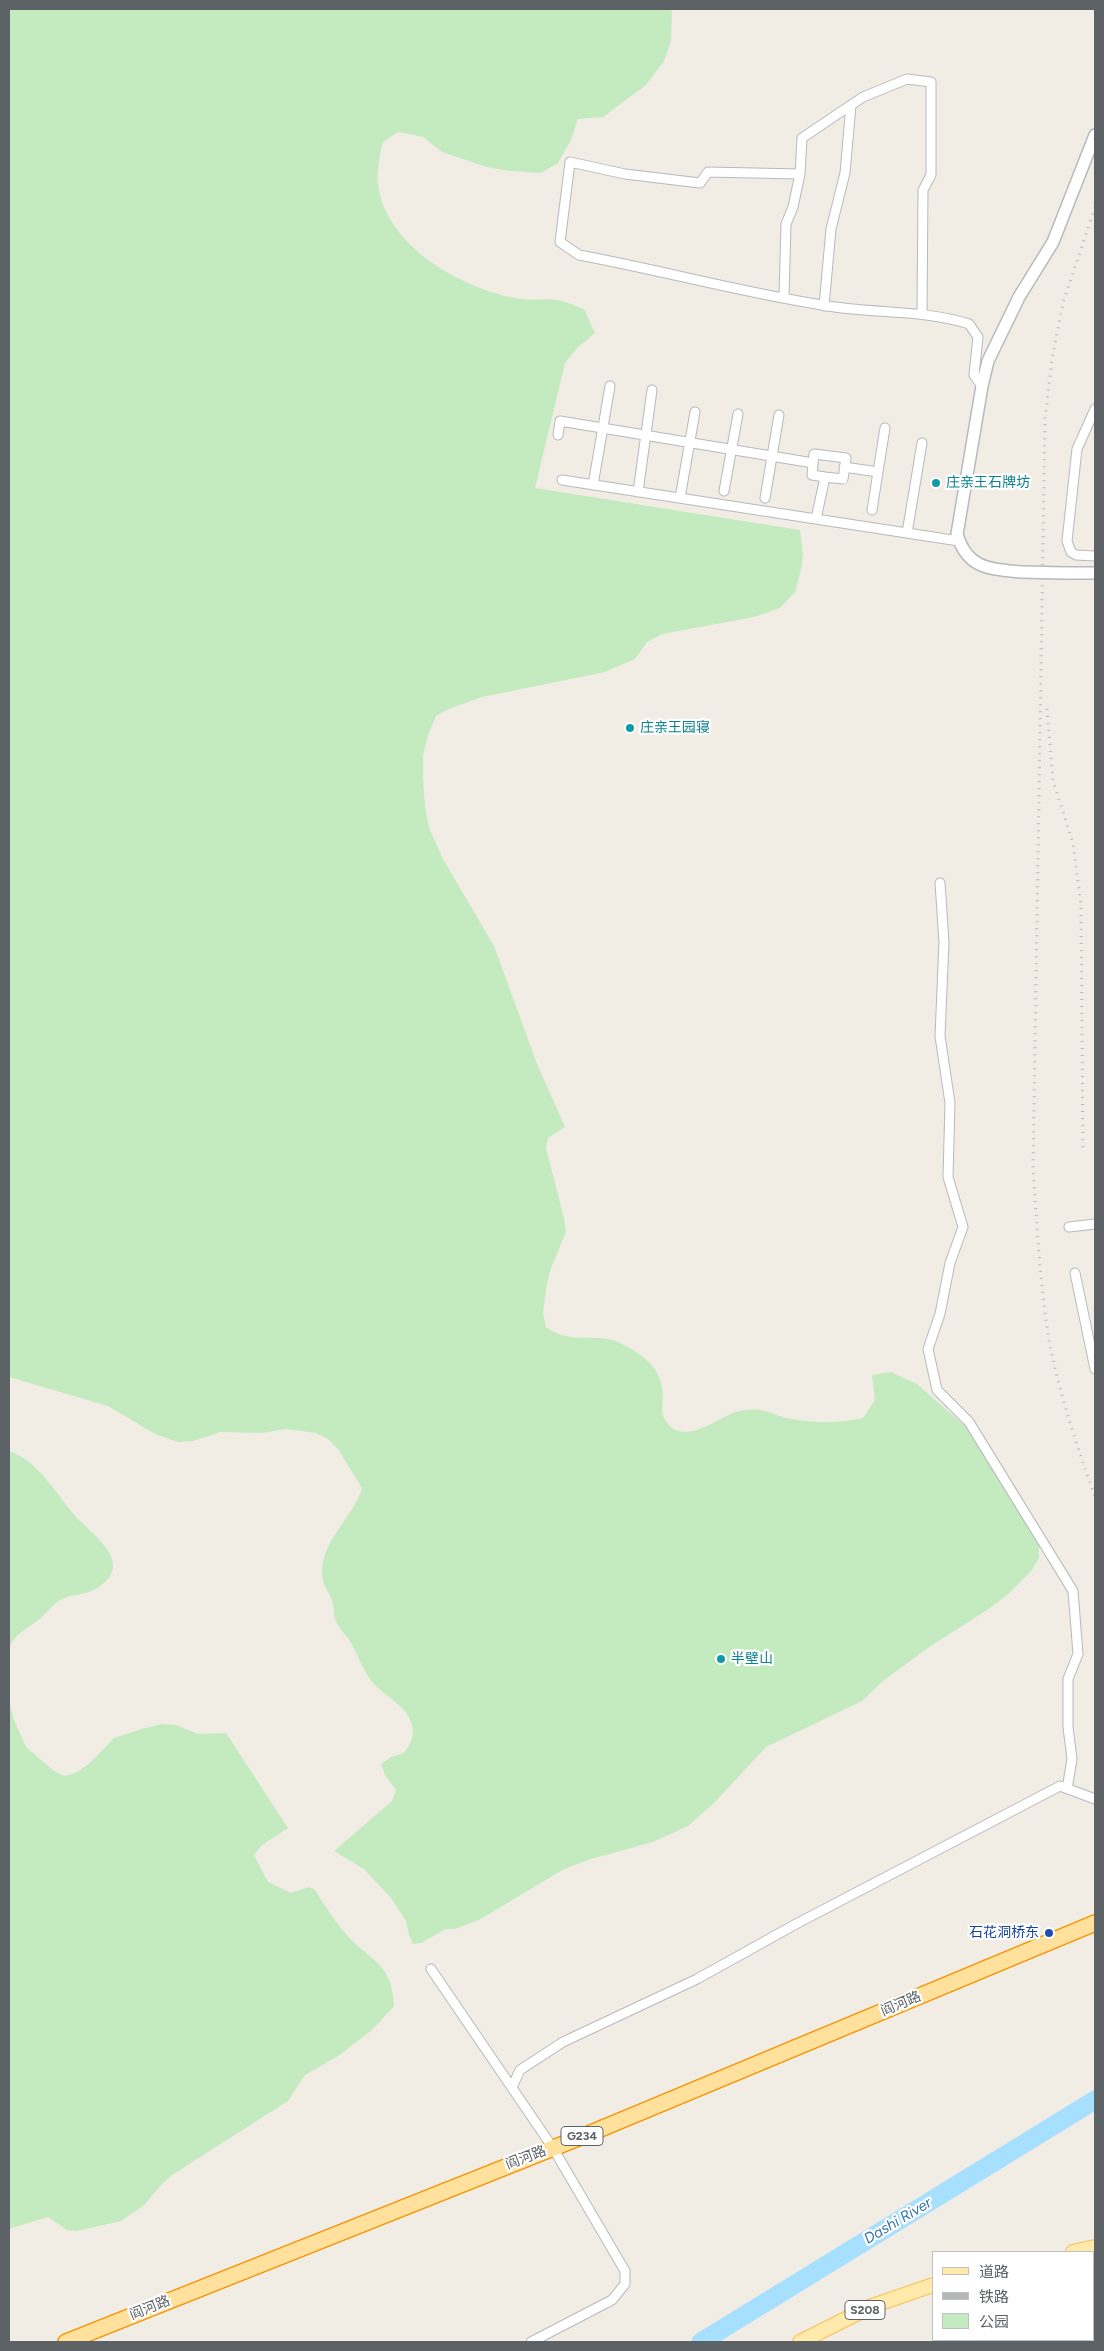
<!DOCTYPE html>
<html>
<head>
<meta charset="utf-8">
<style>
  body { margin:0 }
  #map { position:relative; width:1104px; height:2351px; overflow:hidden; background:#f1ede5; font-family:Figtree,"Noto Sans SC",sans-serif }
  canvas { display:block }
  .frame { position:absolute; inset:0; border:10px solid #5d6267; pointer-events:none }
  .legend { position:absolute; left:932px; top:2251px; width:162px; height:90px; box-sizing:border-box; background:#fff; border:1px solid #bec0c2; margin:0; padding:6px 9px; list-style:none; font-size:15px; color:#5d6267 }
  .legend li { display:flex; align-items:center; gap:10px; height:25px }
  .legend b { width:25px; border:1px solid #bec0c2 }
</style>
</head>
<body>
<div id="map">
<canvas width="1104" height="2351"></canvas>
<div class="frame"></div>
<ul class="legend">
<li><b style="height:6px;background:#ffeaac"></b>道路</li>
<li><b style="height:6px;background:#b6b7b8"></b>铁路</li>
<li><b style="height:14px;background:#c4eac0"></b>公园</li>
</ul>
</div>
<script>
const ctx = document.querySelector('canvas').getContext('2d');
ctx.lineJoin = 'round';
function paint(path, color) { ctx.fillStyle = color; ctx.fill(path, 'evenodd'); }
function strokePath(path, color, width, dash) { ctx.strokeStyle = color; ctx.lineWidth = width; ctx.lineCap = dash ? 'butt' : 'round'; ctx.setLineDash(dash || []); ctx.stroke(path); }
function drawText(font, color, halo, rows, align = 'center') {
  ctx.font = font + ' Figtree,"Noto Sans SC",sans-serif'; ctx.lineWidth = 4.5; ctx.setLineDash([]); ctx.textBaseline = 'middle'; ctx.strokeStyle = halo; ctx.fillStyle = color; for (const [text, x, y, turn = 0] of rows) {
    ctx.save(); ctx.translate(x, y); ctx.rotate((+turn || 0) * Math.PI / 180); ctx.textAlign = isNaN(turn) ? turn : align; if (halo) ctx.strokeText(text, 0, 0); ctx.fillText(text, 0, 0); ctx.restore();
  }
}
const green = new Path2D(`
  M9 9H672L671 41 664 61 646 85 603 117 578 119 571 140 558 163 541 173 510 171 487 167 442 152 423 137 398 132 383 142C379 158 375 178 380 195 395 252 466 290 520 299 534 301 549 298 562 301 570 303 577 307 584 309L595 333 576 349 565 363 535 488 800 530 803 554 801 570 795 592 780 608 754 617 662 634 647 642 635 659 605 672 482 697 451 708 436 716 428 735 423 755V779L425 808 430 830 443 859 494 946 537 1064 565 1127 548 1138 546 1148 564 1218 566 1232 551 1268 547 1283 543 1313 546 1327C569 1344 589 1334 612 1340 618 1341 624 1345 629 1348 645 1356 659 1369 662 1387 665 1402 657 1414 670 1426 691 1445 723 1412 744 1410 770 1407 771 1416 792 1419 815 1423 840 1423 863 1418L875 1400 872 1375 891 1372 917 1384 966 1427 1032 1530 1039 1545V1558L1032 1570 1008 1594 990 1608 929 1647 883 1681 862 1701 766 1747 714 1803 688 1826 653 1842 591 1859 564 1869 479 1920 455 1929H446L421 1943 413 1944 409 1935 406 1921 391 1898 364 1869 334 1851 392 1801 396 1790 385 1775 381 1764 391 1757 404 1753C410 1745 415 1736 412 1725 407 1706 389 1699 377 1687 364 1675 359 1656 350 1641 345 1634 338 1627 335 1619 333 1613 334 1606 332 1600 329 1592 323 1586 322 1576 320 1540 353 1519 362 1488L338 1449 328 1439 316 1433 287 1429 261 1433 221 1432 193 1441 178 1442 155 1434 108 1406 9 1377Z
  M9 1451C40 1462 55 1493 76 1517 90 1532 128 1558 107 1580 103 1584 97 1589 91 1591 82 1595 72 1594 62 1599 52 1604 47 1614 37 1621 26 1629 12 1636 9 1650Z
  M9 1699 14 1720 26 1747 54 1771 64 1776 76 1773 91 1762 114 1738 142 1729 161 1724 176 1725 198 1734 226 1733 288 1828 262 1845 254 1855 268 1882 291 1893 309 1887 314 1889C324 1904 333 1919 345 1933 370 1962 392 1961 394 2006L372 2030 338 2056 305 2075 288 2101 175 2173 164 2182 143 2206 121 2221 77 2231 67 2230 48 2217 9 2229Z`);
const river = new Path2D(`
  M701 2342 1095 2100`);
const minor = new Path2D(`
  M784 298 786 224 793 207 800 174
  M824 306 831 229 845 173 851 105
  M922 313 923 190 931 175V82L907 79 863 97 802 138 800 174 708 172 700 183 625 174 570 162 560 242 579 255C660 270 740 292 822 305 871 314 921 309 969 324L978 337 974 375 982 386
  M1095 409 1077 449 1067 541 1071 552 1076 555 1095 556
  M558 435 560 421 813 463
  M844 467 878 472 872 510
  M878 472 885 428
  M562 480 959 541
  M593 485 610 386
  M724 491 738 414
  M638 492 652 390
  M680 498 695 412
  M765 498 779 415
  M816 519 825 477 812 475 814 454 846 458 843 479 825 477
  M907 533 922 443
  M940 883 944 942 940 1036 950 1103 948 1177 963 1227 950 1263 940 1314 928 1349 937 1390 969 1422 1073 1591 1078 1654 1068 1679V1727L1072 1759 1067 1789
  M1069 1227 1095 1224
  M1075 1273 1095 1369
  M431 1969 553 2148 625 2271V2284L612 2300 531 2342
  M512 2087 520 2070 563 2042 697 1979 796 1924 1060 1786 1095 1799
  M1088 2342 1092 2340`);
const tertiary = new Path2D(`
  M1021 572C990 569 967 569 957 534L982 386 988 361 1019 297 1053 242 1095 135
  M1065 573H1095`);
const primary = new Path2D(`
  M1073 2252 1095 2247
  M800 2342 872 2306 933 2285`);
const trunk = new Path2D(`
  M66 2342 586 2135 1095 1923`);
const rail = new Path2D(`
  M1095 207 1063 303 1052 359 1045 419 1033 1169C1037 1226 1040 1284 1049 1340 1059 1393 1077 1446 1095 1497
  M1047 709 1053 781 1073 843 1081 905 1083 1151`);
const tertiaryBridge = new Path2D(`
  M1021 572 1065 573`);
const markers = [
  [936,483,5,"#0f9aa8"],
  [630,728,5,"#0f9aa8"],
  [721,1659,5,"#0f9aa8"],
  [1049,1933,5,"#1a4fb4"]
];
const shields = [
  [582,2136,42],
  [865,2310,40]
];
const shieldNames = [
  ["G234",582,2136],
  ["S208",865,2310]
];
const cultureNames = [
  ["庄亲王石牌坊",946,483],
  ["庄亲王园寝",640,728],
  ["半壁山",731,1659]
];
const transitNames = [
  ["石花洞桥东",1039,1933]
];
const streetNames = [
  ["阎河路",901,2004,-23],
  ["阎河路",526,2158,-21],
  ["阎河路",150,2308,-22]
];
const waterNames = [
  ["Dashi River",898,2221,-31]
];
paint(green, '#c4eac0');
strokePath(river, '#a7e0ff', 19);
strokePath(minor, '#b6b9bd', 11);
strokePath(tertiary, '#b6b9bd', 14);
strokePath(primary, '#fcbe53', 16);
strokePath(trunk, '#f69300', 18);
strokePath(minor, '#fff', 9);
strokePath(tertiary, '#fff', 11);
strokePath(primary, '#ffeaac', 14);
strokePath(trunk, '#ffe19d', 15);
strokePath(rail, '#b6b7b8', 3, [1, 6]);
strokePath(tertiaryBridge, '#b6b9bd', 14, []);
strokePath(tertiaryBridge, '#fff', 11);
for (const [x, y, r, color] of markers) { const dot = new Path2D(); dot.arc(x, y, r, 0, 2 * Math.PI); ctx.fillStyle = color; ctx.fill(dot); strokePath(dot, '#fff', 2); }
for (const [x, y, w] of shields) { const box = new Path2D(); box.roundRect(x - w / 2, y - 9.5, w, 19, 4); ctx.fillStyle = '#fff'; ctx.fill(box); strokePath(box, '#5d6267', 1); }
drawText('bold 12px', '#5d6267', null, shieldNames);
drawText('14px', '#0d838f', '#fff', cultureNames, 'left');
drawText('14px', '#164399', '#fff', transitNames, 'right');
drawText('14px', '#5d6267', '#fff', streetNames);
drawText('italic 15px', '#3677a7', '#fff', waterNames);
</script>
</body>
</html>
